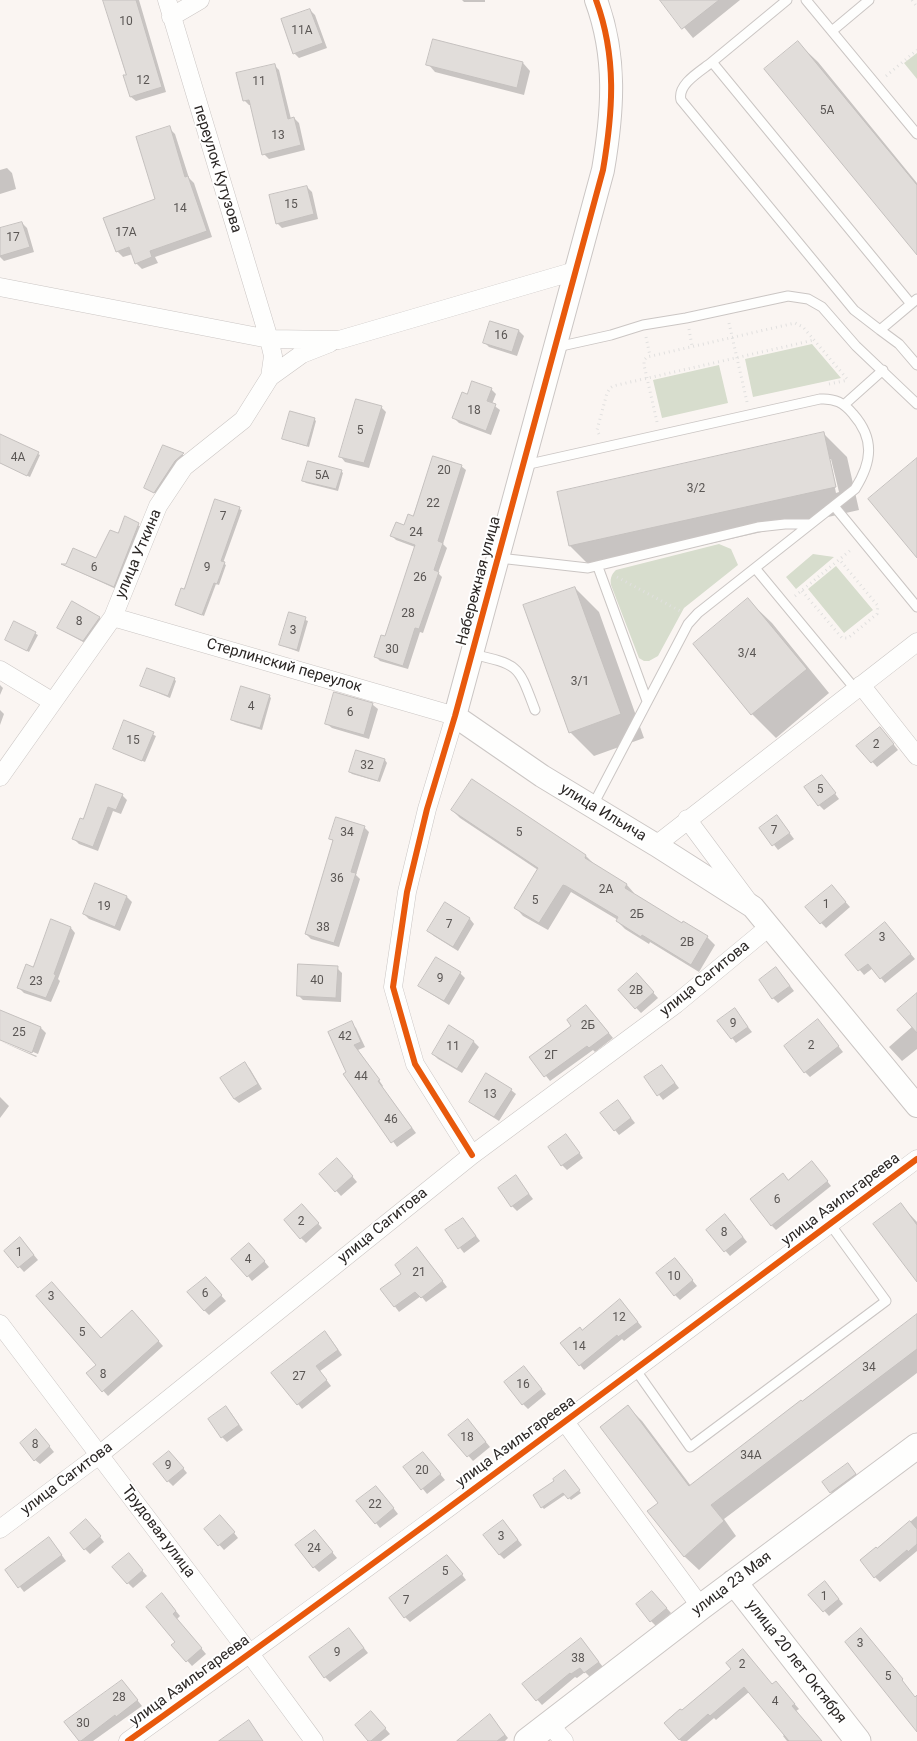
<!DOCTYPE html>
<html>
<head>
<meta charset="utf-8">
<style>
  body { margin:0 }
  canvas { display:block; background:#faf5f2 }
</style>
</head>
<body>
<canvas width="917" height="1741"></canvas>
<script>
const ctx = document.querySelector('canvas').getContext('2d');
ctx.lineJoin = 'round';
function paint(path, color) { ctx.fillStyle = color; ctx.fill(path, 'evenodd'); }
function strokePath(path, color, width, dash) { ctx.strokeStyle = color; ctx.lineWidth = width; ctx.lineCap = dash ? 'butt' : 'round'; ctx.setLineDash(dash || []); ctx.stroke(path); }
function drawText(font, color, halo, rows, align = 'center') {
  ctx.font = font + ' Roboto,sans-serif'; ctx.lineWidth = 4; ctx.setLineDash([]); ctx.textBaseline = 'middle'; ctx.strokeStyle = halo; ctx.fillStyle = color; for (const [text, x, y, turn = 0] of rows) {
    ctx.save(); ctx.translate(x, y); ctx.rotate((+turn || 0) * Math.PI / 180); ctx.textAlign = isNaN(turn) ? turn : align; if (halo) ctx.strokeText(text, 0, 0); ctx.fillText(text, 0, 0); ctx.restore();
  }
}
const green = new Path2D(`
  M917 53V79L904 63Z
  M812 344 841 378 753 397 745 359Z
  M719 365 728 403 662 418 653 380Z
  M719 544 731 549 738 565 684 608 658 656 649 661H644L639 658 611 585C610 579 611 575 616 570Z
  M813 554 834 557 796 589 786 577Z
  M836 566 873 610 844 633 808 589Z`);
const shadow = new Path2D(`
  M104 0H139L166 92 136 101 131 97 127 75Z
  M462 0H485V2H464Z
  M665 0H740L693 38 663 2Z
  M310 10 315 15 327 48 299 58 294 53Z
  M434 41 523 63 530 71 524 95 435 72 428 64Z
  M798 43 818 62 917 183V253Z
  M274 65 279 70 291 119 294 118 299 123 305 150 269 159 264 154 251 105H249L244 100Z
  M169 128 175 134 189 178 194 183 212 237 155 257 158 263 142 269 136 263 133 254 123 257 117 251 156 200Z
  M7 168 12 173 16 189 0 194V170Z
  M307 187 312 192 318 219 282 228 277 223Z
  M22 223 27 228 34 252 4 261 0 257V229Z
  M491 323 519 331 524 336 517 356 489 347 484 342Z
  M491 389 496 394 492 404 500 410 491 435 459 423 454 418 468 395Z
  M381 407 386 412 369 468 345 462 341 457Z
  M314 419 316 421 309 447 285 440 283 438Z
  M823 433 847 457 859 510 594 570 570 546 558 493ZM829 459H831L839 492 836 493Z
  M0 435 40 455 30 477 0 463Z
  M164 446 185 456 156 494 145 488Z
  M461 466 466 470 443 544 447 548 438 573 442 577 423 633 420 632 408 669 380 661 375 656 386 638 415 547 396 540 392 536 405 527Z
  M341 471 343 473 338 491 306 483 304 481Z
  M216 501 242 510 223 563 226 565 219 585 216 584 204 616 177 605 185 591Z
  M126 518 141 527 116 589 64 565 97 559 118 535Z
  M575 588 599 612 644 738 594 756 570 732Z
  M748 600 772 623 829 693 776 738 752 714 694 644Z
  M290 614 308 621 299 652 280 645Z
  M100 618 102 620 85 643 61 630Z
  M15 623 38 635 29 652 6 640Z
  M174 679 176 681 170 698 142 686Z
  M0 685 3 688 0 695Z
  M335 694 373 705 378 709 369 739 332 728 327 724Z
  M269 696 271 698 262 730 235 722 233 720Z
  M0 710 4 714 0 725Z
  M125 722 156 736 145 762 114 749Z
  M885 733 898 750 877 767 858 746Z
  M385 760 387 763 380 782 352 774 350 772Z
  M822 776 839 799 824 810 819 805Z
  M122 795 127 800 121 814 113 811 98 851 79 844 74 839 84 821Z
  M452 810 586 856 594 864 627 885 634 893 633 894 682 924 683 923 707 937 715 945 699 972 650 942 649 944 625 929 617 921 618 920 571 892 548 930 523 916 516 908 538 870 460 818Z
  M777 816 794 839 778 850 761 828Z
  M364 827 369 832 356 875 360 879 339 947 311 939 306 934 334 842 330 838Z
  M96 885 127 897 132 902 120 931 89 919 84 914Z
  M836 891 850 907 826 928 807 908Z
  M445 904 470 919 474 924 458 951 434 936 429 931Z
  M71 928 75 933 58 979 60 981 51 1002 24 993 19 988Z
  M890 929 915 959 885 983 873 968 864 975 847 955Z
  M436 959 460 973 465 978 449 1005 425 990 420 985Z
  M337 968 342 973 341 1002 303 1000 298 995Z
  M781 974 794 991 778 1003 773 998Z
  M642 980 658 998 641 1013 620 991Z
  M917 995V1049L902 1061 889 1047 913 1026Z
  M735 1010 752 1032 736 1043 719 1021Z
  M591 1011 613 1038 595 1052 593 1050 550 1081 531 1057Z
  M3 1013 41 1028 46 1033 38 1054 0 1038V1020Z
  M351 1023 356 1028 365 1047 358 1050 383 1086 382 1087 416 1133 397 1147 345 1074 348 1072Z
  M823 1026 843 1052 810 1077 805 1072Z
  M450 1027 474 1042 479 1047 462 1073 438 1059 433 1054Z
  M0 1041 37 1056 36 1057Z
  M245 1064 250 1069 262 1089 239 1103 234 1099Z
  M662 1066 679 1088 663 1100 646 1078Z
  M511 1090 516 1094 499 1121 475 1106 470 1102Z
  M0 1097 9 1106 0 1118Z
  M618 1101 635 1123 619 1135 615 1130Z
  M571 1141 583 1158 567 1170 562 1165Z
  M342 1164 357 1182 341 1196 321 1174Z
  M816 1167 831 1186 776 1230 772 1226 788 1181Z
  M520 1182 533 1199 517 1211 512 1206Z
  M901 1205 917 1222V1280Z
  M307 1211 322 1228 306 1243 301 1238Z
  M463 1219 480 1241 464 1253 447 1231Z
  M730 1220 747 1242 730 1256 707 1230Z
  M25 1244 38 1260 24 1272 5 1251Z
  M254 1249 269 1267 252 1281 248 1276Z
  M422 1254 447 1287 426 1302 421 1296 399 1312 382 1289 403 1274Z
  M675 1259 697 1286 680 1300 675 1295Z
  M210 1283 226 1301 209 1315 204 1310Z
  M625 1306 642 1327 624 1341 622 1339 584 1370 580 1365Z
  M136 1316 163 1346 108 1396 88 1374 98 1365 101 1339Z
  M917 1316V1373L724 1519 736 1536 699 1570 685 1557 649 1511 660 1503 628 1407 642 1421 691 1486Z
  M330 1338 342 1355 320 1371 331 1386 302 1409 298 1404Z
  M528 1373 546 1394 528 1409 523 1404Z
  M231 1413 243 1430 227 1442 222 1437Z
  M473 1426 490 1447 473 1461 450 1435Z
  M41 1436 54 1452 40 1464 35 1460Z
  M174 1457 187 1473 173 1486 168 1481Z
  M427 1458 445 1480 427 1494 405 1467Z
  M848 1464 860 1479 835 1497 831 1492Z
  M566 1474 581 1493 571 1500 566 1494 544 1509 542 1507 556 1481Z
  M381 1492 398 1514 380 1528 376 1523Z
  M917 1516V1551L880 1582 875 1577 877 1550Z
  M225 1521 238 1538 224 1550 205 1529Z
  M91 1525 104 1542 90 1554 85 1549Z
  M507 1526 522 1545 504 1559 499 1554Z
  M319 1536 337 1558 319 1572 314 1567Z
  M53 1543 66 1561 24 1592 7 1570Z
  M133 1560 147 1576 133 1588 128 1583Z
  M452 1561 466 1580 410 1622 405 1617Z
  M830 1588 843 1604 829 1616 810 1595Z
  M657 1597 671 1613 656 1626 651 1621Z
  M167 1600 180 1616 177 1619 206 1654 192 1666 173 1645 177 1642Z
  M349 1629 368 1653 330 1682 325 1677Z
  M581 1639 603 1667 590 1677 585 1672 577 1678 575 1677 542 1705 523 1684Z
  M733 1669 781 1688 799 1709 796 1711 822 1741H787L783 1736 785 1734 749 1692 716 1720 714 1718 687 1741H681L666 1723 682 1712Z
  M122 1681 142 1706 93 1741H80Z
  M490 1716 508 1738 505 1741H459Z
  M376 1718 390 1734 381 1741H370Z`);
const building = new Path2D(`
  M103 0H136L162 87 130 97 123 75H126Z
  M660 0H719L682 29Z
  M310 9 323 43 293 54 281 19Z
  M433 39 523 62 517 88 426 65Z
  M798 41 917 185V255L764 69Z
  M275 64 288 119 294 117 301 145 262 155 249 100 243 101 236 73Z
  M170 126 185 177 188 176 207 231 150 251 152 257 135 264 129 247 116 252 103 218 155 199 136 137Z
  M307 186 314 214 276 224 269 195Z
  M22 222 30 247 0 256V228Z
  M490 321 519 330 512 352 483 343Z
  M472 381 492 388 487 401 496 404 486 431 452 418 462 392 467 394Z
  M356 399 382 406 364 463 339 457Z
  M290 411 315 418 307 446 282 439Z
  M824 432 836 487 569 546 557 492Z
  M0 434 39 452 27 476 0 463Z
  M163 445 184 453 175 461 154 493 144 488Z
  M433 456 462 465 438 541 443 543 434 570 439 572 419 629 415 628 403 666 374 657 381 635 385 636 415 545 390 536 396 522 404 525 408 514 413 516Z
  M917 458V558L868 499Z
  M308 461 342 470 336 489 302 481Z
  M215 499 240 507 221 561 225 562 217 584 214 583 202 615 175 605 181 588 184 589Z
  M125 516 139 523 114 587 61 564H66L73 548 96 558 110 530 118 533Z
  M575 587 621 714 569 733 523 605Z
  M748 598 807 669 751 715 693 644Z
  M72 601 100 617 83 641 57 628Z
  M289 612 306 617 297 650 279 645Z
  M14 621 36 632 27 651 5 640Z
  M147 668 175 678 168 696 140 686Z
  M241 686 270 695 260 728 231 720Z
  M334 692 373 703 364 735 325 724Z
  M124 720 154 732 142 761 113 749Z
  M880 727 894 744 871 763 856 746Z
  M356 750 385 759 378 781 349 772Z
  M822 775 836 793 818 806 804 787Z
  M472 779 586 855 585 858 627 884 625 888 682 923 683 921 708 936 691 965 642 935 641 937 616 921 618 917 566 886 563 885 539 923 514 908 538 868 451 810Z
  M96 784 123 794 116 810 108 807 93 847 72 839 80 818 83 819Z
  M777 815 790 833 772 846 759 828Z
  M336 817 365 826 351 872 356 873 334 943 305 934 333 840 329 839Z
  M95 883 127 896 115 927 83 914Z
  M832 885 846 902 820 924 805 907Z
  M445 902 470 918 453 947 427 931Z
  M51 919 71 927 54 974 56 975 46 998 17 988 26 964 33 967Z
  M885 922 911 954 880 979 868 964 858 971 845 955Z
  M436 957 461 972 444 1001 418 986Z
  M298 964 338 966 336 998 297 996Z
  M776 967 790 986 772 999 759 980Z
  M637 973 654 992 635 1009 618 990Z
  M917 993V1033L897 1010Z
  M586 1005 609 1033 589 1048 587 1046 544 1077 529 1057 571 1026 567 1020Z
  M735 1008 748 1027 731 1039 717 1021Z
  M0 1010 41 1027 32 1053 0 1040Z
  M818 1019 839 1046 804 1073 784 1046Z
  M352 1021 361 1042 354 1045 380 1080 378 1081 412 1128 391 1143 343 1074 346 1072 328 1032Z
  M449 1025 474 1041 457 1069 432 1054Z
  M245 1062 258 1084 234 1099 220 1078Z
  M662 1065 675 1083 657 1096 644 1077Z
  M486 1073 512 1089 494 1117 469 1102Z
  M618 1100 631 1118 614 1131 600 1113Z
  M566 1134 580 1153 561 1166 548 1147Z
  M337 1158 353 1176 335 1192 319 1174Z
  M812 1161 828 1181 771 1226 750 1199 783 1173 788 1180Z
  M516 1175 529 1194 511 1207 498 1188Z
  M901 1203 917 1225V1282L873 1224Z
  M302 1204 319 1223 300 1239 284 1220Z
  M725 1214 743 1237 724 1252 706 1230Z
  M463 1218 476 1236 458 1249 445 1230Z
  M20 1237 34 1255 18 1268 4 1251Z
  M249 1243 265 1261 247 1277 231 1259Z
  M417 1247 443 1281 421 1298 415 1292 394 1307 380 1289 401 1274 395 1265Z
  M675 1258 693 1280 674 1296 656 1273Z
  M206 1277 222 1295 204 1311 187 1292Z
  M52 1282 101 1338 132 1310 159 1341 102 1392 86 1373 96 1365 36 1296Z
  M620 1299 638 1322 618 1337 617 1335 579 1366 560 1343 580 1327 582 1330Z
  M917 1314V1349L711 1505 724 1521 684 1557 647 1511 658 1503 600 1427 628 1405 689 1486 801 1400 802 1401Z
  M325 1331 338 1350 316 1366 327 1380 297 1405 271 1373Z
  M524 1366 542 1389 522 1405 504 1382Z
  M226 1406 239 1425 221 1438 208 1419Z
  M468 1419 486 1442 467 1457 448 1435Z
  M36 1429 50 1446 34 1461 20 1443Z
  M169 1451 184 1468 167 1482 153 1464Z
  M423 1452 441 1474 421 1490 403 1467Z
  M848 1463 856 1474 830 1493 822 1482Z
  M565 1470 580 1490 568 1499 563 1493 541 1508 533 1495 554 1481 553 1479Z
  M376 1486 394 1508 375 1524 356 1501Z
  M220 1515 235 1532 218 1546 204 1529Z
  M86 1519 101 1536 84 1550 70 1533Z
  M503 1520 518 1540 499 1555 483 1535Z
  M910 1521 917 1529V1544L908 1552 907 1550 874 1578 860 1560 876 1547 877 1548Z
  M315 1530 333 1552 313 1568 295 1545Z
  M49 1537 62 1555 18 1588 5 1570Z
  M129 1553 143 1570 127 1584 112 1567Z
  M447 1555 463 1574 404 1618 389 1598Z
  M825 1581 839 1599 823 1612 808 1595Z
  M652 1591 667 1608 650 1622 636 1604Z
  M162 1593 176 1611 173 1614 202 1648 186 1662 171 1645 175 1642 146 1607Z
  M349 1628 364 1648 324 1678 309 1657Z
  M861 1628 903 1679 902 1680 915 1697 917 1695V1732L845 1642Z
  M581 1638 599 1662 584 1673 580 1668 571 1674 570 1673 536 1701 522 1684Z
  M743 1649 772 1684 776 1681 795 1704 792 1706 822 1741H789L744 1687 710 1716 708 1714 679 1740 664 1723 680 1709 682 1710 731 1669 726 1663Z
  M122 1680 138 1700 116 1717 115 1715 81 1741H79L64 1722Z
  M371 1711 386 1728 371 1741H368L355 1725Z
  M490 1714 505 1735 497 1741H457Z
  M249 1720 263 1741H219Z`);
const path = new Path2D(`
  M912 0 917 7
  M886 76 917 50
  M729 323 747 402
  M689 329 692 346
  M646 337 650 356
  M829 384 848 380
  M657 422 644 365V360L647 357 795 323 803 327 848 380
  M599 434 597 430 607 393 610 388 613 386 814 340
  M617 577 682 612
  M802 591 842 638H848L877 614 878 606 839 559
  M795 596 852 549`);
const service = new Path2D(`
  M787 0 712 62 911 304
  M806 0 917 134
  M832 31 869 0
  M712 62C701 71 677 84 681 100L854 310 880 330
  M917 299 880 330 899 344 917 365
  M557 347 611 335 643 325 686 318 788 296 808 299 822 307 856 346 917 404
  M845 404 883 370
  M525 465 820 399C835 398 844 403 853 414 875 439 872 462 855 489L698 613 688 624 592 807
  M834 506 917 607
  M499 558 588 568 758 527 785 524H810
  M598 567 647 701
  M755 568 856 690
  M472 654C520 665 518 665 535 710
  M635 1369 690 1447 886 1301 830 1224`);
const minor = new Path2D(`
  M171 17 200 0
  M0 287 269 339 339 340 575 271
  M270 377 302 354 330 343
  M113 617 455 716 427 809 407 892 393 987 415 1064 472 1155
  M0 670 53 702
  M861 685 917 756
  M0 777 113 617 158 506 184 467 243 420 270 377 273 356 269 339 167 0
  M687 819 748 901
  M656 845 917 642
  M0 1324 250 1654 314 1741
  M565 1422 701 1607
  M0 1529 99 1455 472 1155 676 1004 769 927
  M549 1724 564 1741
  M128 1741C394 1551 655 1354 917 1159`);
const tertiary = new Path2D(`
  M596 0C617 57 613 111 603 170L455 716 542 776 656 845 753 907 917 1106`);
const secondary = new Path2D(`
  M734 1582 858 1741
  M527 1741 701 1607 917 1446`);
const cycleway = new Path2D(`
  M472 1155 415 1064 393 987 407 892 427 809 455 716 603 170C613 111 617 57 596 0
  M128 1741C394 1551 655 1354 917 1159`);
const numberNames = [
  ["10",126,22],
  ["11А",302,31],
  ["12",143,81],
  ["11",259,82],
  ["5А",827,111],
  ["13",278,136],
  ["15",291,205],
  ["14",180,209],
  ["17А",126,233],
  ["17",13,238],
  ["16",501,336],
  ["18",474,411],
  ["5",360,431],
  ["4А",18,458],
  ["20",444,471],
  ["5А",322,476],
  ["3/2",696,489],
  ["22",433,504],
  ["7",223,517],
  ["24",416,533],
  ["6",94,568],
  ["9",207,568],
  ["26",420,578],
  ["28",408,614],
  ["8",79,622],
  ["3",293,631],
  ["30",392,650],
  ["3/4",747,654],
  ["3/1",580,682],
  ["4",251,707],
  ["6",350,713],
  ["15",133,741],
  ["2",876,745],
  ["32",367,766],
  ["5",820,790],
  ["7",774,831],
  ["34",347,833],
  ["5",519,833],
  ["36",337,879],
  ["2А",606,890],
  ["5",535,901],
  ["1",826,905],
  ["19",104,907],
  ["2Б",637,915],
  ["7",449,925],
  ["38",323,928],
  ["3",882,938],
  ["2В",687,943],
  ["9",440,979],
  ["40",317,981],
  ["23",36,982],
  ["2В",636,991],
  ["9",733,1024],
  ["2Б",588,1026],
  ["25",19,1033],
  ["42",345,1037],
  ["2",811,1046],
  ["11",453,1047],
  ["2Г",551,1056],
  ["44",361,1077],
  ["13",490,1095],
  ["46",391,1120],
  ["6",777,1200],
  ["2",301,1222],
  ["8",724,1233],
  ["1",19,1253],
  ["4",248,1260],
  ["21",419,1273],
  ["10",674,1277],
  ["6",205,1294],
  ["3",51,1297],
  ["12",619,1318],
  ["5",82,1333],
  ["14",579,1347],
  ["34",869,1368],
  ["8",103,1375],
  ["27",299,1377],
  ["16",523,1385],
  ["18",467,1438],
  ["8",35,1445],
  ["34А",751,1456],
  ["9",168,1466],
  ["20",422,1471],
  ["22",375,1505],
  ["3",501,1537],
  ["24",314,1549],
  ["5",445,1572],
  ["1",824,1597],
  ["7",406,1601],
  ["3",860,1644],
  ["9",337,1653],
  ["38",578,1659],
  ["2",742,1665],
  ["5",888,1677],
  ["28",119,1698],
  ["4",775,1702],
  ["30",83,1724]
];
const streetNames = [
  ["переулок Кутузова",217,169,73],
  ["улица Уткина",139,554,-67],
  ["Набережная улица",479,581,-75],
  ["Стерлинский переулок",284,666,16],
  ["улица Ильича",603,813,31],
  ["улица Сагитова",705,979,-39],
  ["улица Азильгареева",841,1200,-37],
  ["улица Сагитова",383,1226,-39],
  ["улица Азильгареева",516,1442,-36],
  ["улица Сагитова",67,1479,-37],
  ["Трудовая улица",158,1532,53],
  ["улица 23 Мая",732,1584,-37],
  ["улица 20 лет Октября",796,1662,52],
  ["улица Азильгареева",190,1681,-36]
];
paint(green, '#d7ddcd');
paint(shadow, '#0003');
paint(building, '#e1ddda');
strokePath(building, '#c5c1bf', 1);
strokePath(service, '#cbc6c4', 11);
strokePath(minor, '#cbc6c4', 19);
strokePath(tertiary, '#cbc6c4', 24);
strokePath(secondary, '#cbc6c4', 27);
strokePath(path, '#e1e0df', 3, [1, 4]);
strokePath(service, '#fefefd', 9);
strokePath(minor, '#fefefd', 18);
strokePath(tertiary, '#fefefd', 22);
strokePath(secondary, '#fefefd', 25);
strokePath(cycleway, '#e8590c', 6);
drawText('12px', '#5a5654', null, numberNames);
drawText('15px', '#2b2725', '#fff', streetNames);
</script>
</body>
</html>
